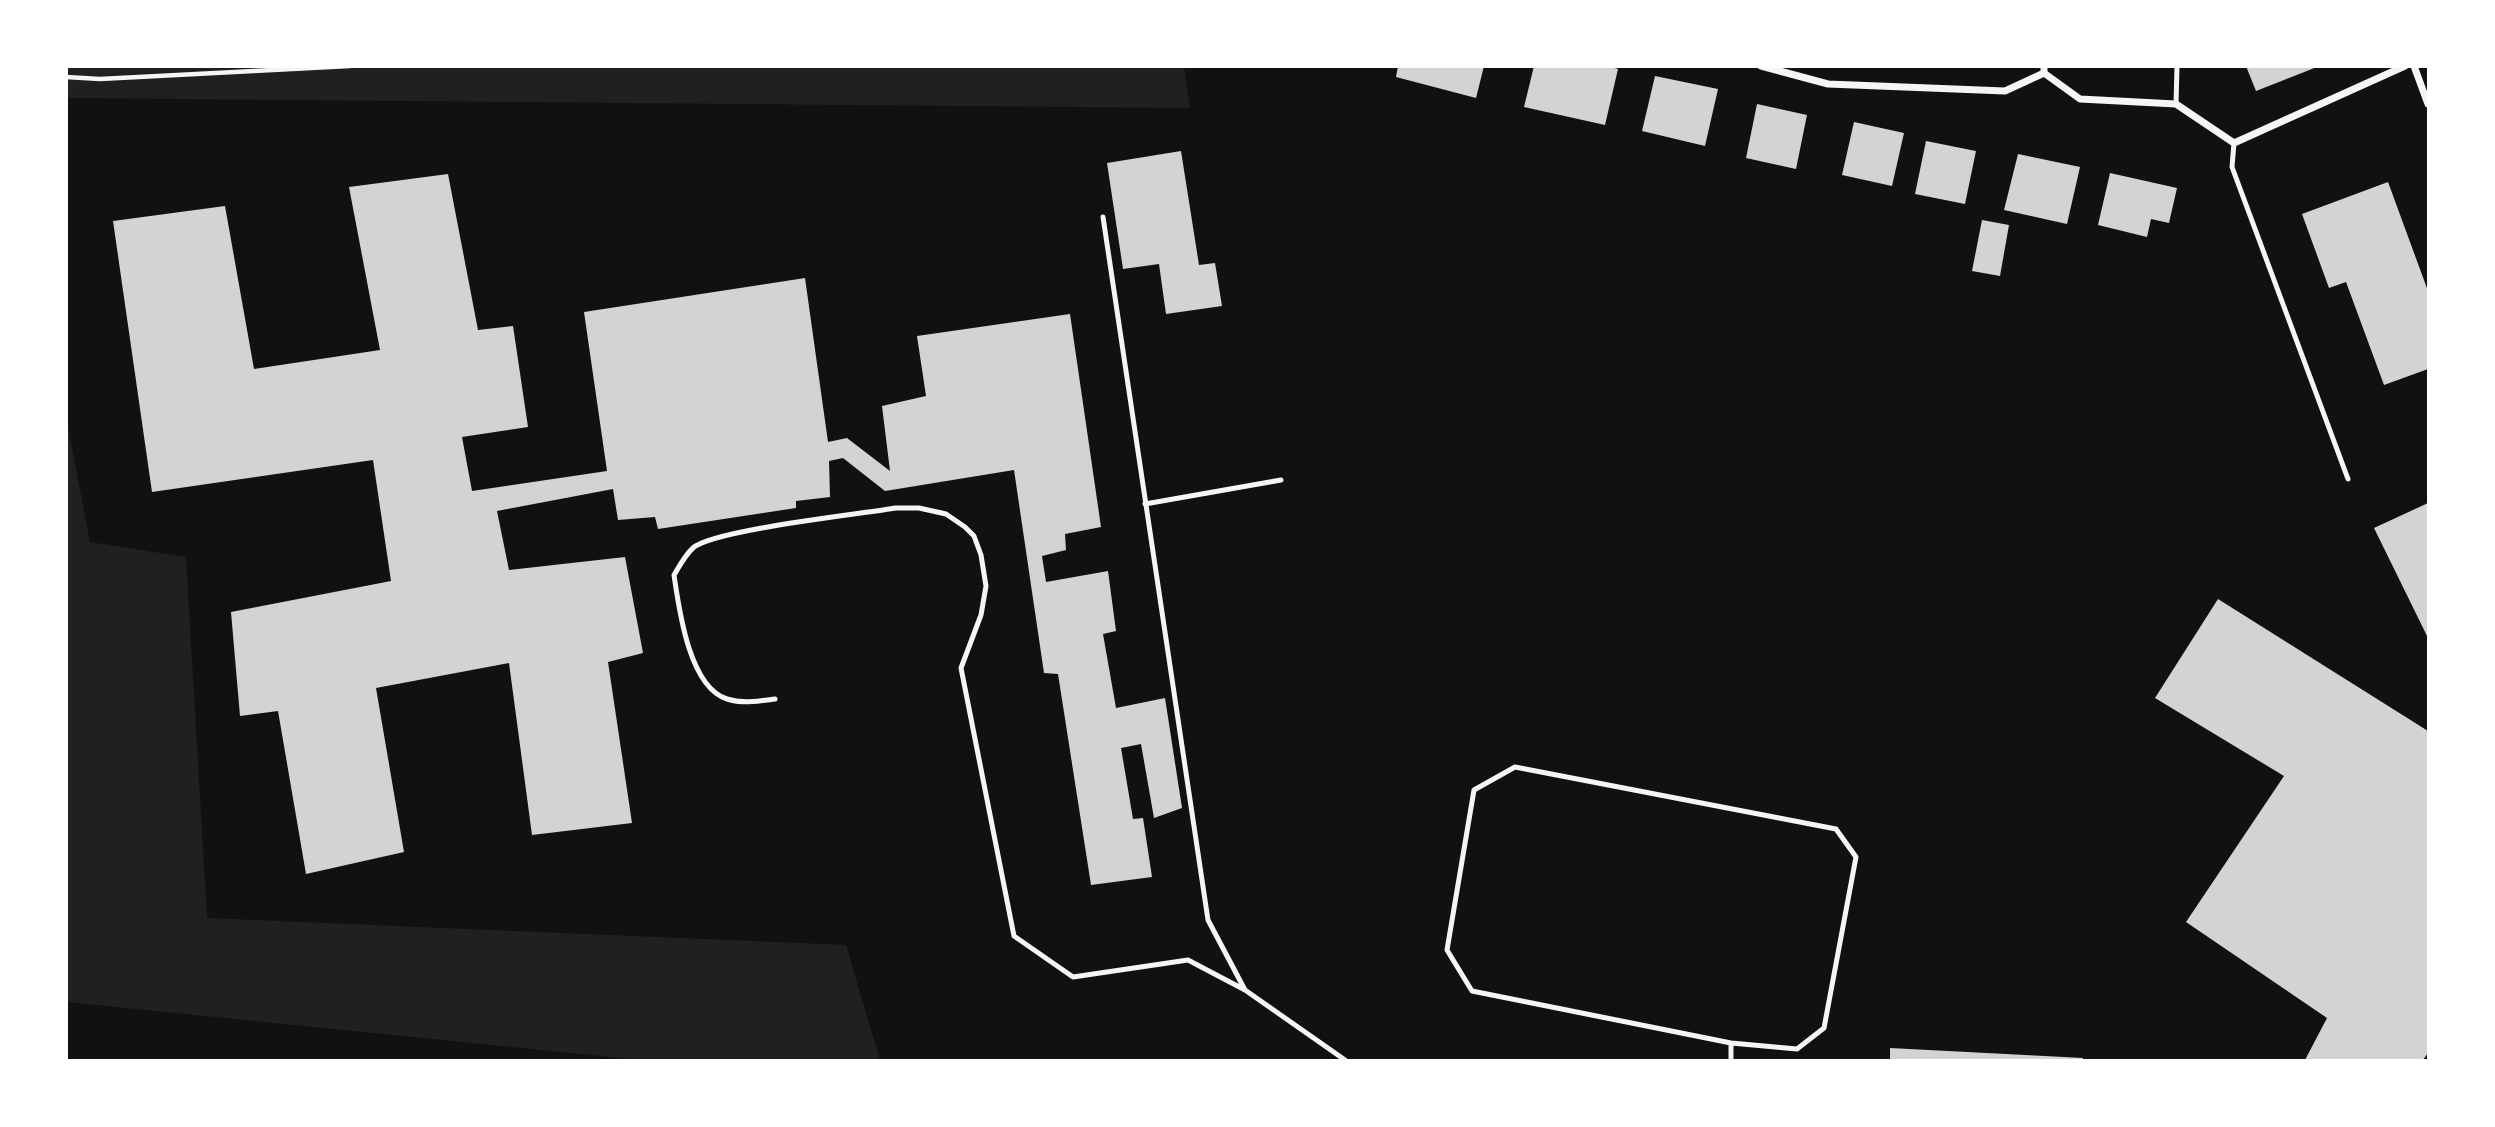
<!DOCTYPE html>
<html>
<head>
<meta charset="utf-8">
<style>
  body { margin:0 }
  #map { position:relative; width:2495px; height:1127px; overflow:hidden; background:#111; font-family:"Titillium Web",sans-serif }
  canvas { display:block }
  .frame { position:absolute; inset:0; border:68px solid #fff; pointer-events:none }
</style>
</head>
<body>
<div id="map">
<canvas width="2495" height="1127"></canvas>
<div class="frame"></div>
</div>
<script>
const ctx = document.querySelector('canvas').getContext('2d');
ctx.lineJoin = 'round';
function paint(path, color) { ctx.fillStyle = color; ctx.fill(path, 'evenodd'); }
function strokePath(path, color, width, dash) { ctx.strokeStyle = color; ctx.lineWidth = width; ctx.lineCap = dash ? 'butt' : 'round'; ctx.setLineDash(dash || []); ctx.stroke(path); }
const green = new Path2D(`
  M67 66H1184L1190 108 67 98Z
  M66 416 90 542 186 557 207 918 846 945 880 1060H640L67 1002Z`);
const building = new Path2D(`
  M1398 66H1484L1476 98 1396 77Z
  M1534 66H1608L1618 69 1605 125 1524 107Z
  M2246 66H2317V67L2256 91Z
  M1655 76 1718 89 1705 146 1642 131Z
  M1757 104 1807 115 1796 169 1746 158Z
  M1854 122 1904 133 1892 186 1842 175Z
  M1926 141 1976 151 1965 204 1915 194Z
  M1181 151 1199 265 1215 263 1222 306 1166 314 1159 264 1123 269 1107 163Z
  M2018 154 2080 167 2067 224 2004 210Z
  M2110 173 2177 188 2169 223 2151 219 2147 237 2098 225Z
  M448 174 478 330 513 326 528 427 462 437 472 491 607 471 584 312 805 278 828 442 847 438 890 471 882 406 926 396 917 336 1070 314 1101 527 1065 534 1066 550 1042 556 1046 582 1108 571 1116 631 1103 634 1116 708 1165 698 1182 808 1154 818 1141 744 1121 748 1133 819 1143 818 1152 877 1091 885 1058 674 1044 673 1014 470 885 491 843 458 829 461 830 497 796 501V508L658 529 655 517 618 520 613 489 497 511 509 570 625 557 643 653 608 662 632 823 532 835 509 663 376 688 404 852 306 874 278 711 240 716 231 612 391 581 373 460 152 492 113 221 225 206 254 369 380 350 349 187Z
  M2388 182 2428 291V369L2384 385 2346 282 2329 288 2302 214Z
  M1982 220 2009 225 2000 276 1972 271Z
  M2428 503V638L2374 528Z
  M2218 599 2428 731V1053L2423 1060H2305L2327 1018 2186 922 2284 776 2155 698Z
  M1890 1048 2083 1058V1060H1890Z`);
const path = new Path2D(`
  M66 77 100 79 350 66`);
const service = new Path2D(`
  M2176 104 2177 66
  M2234 143 2232 167 2348 479
  M1103 217 1208 920 1245 990 1345 1060
  M1145 504 1281 480
  M775 699C759 701 743 704 727 699 689 687 679 609 674 575 679 567 685 555 693 548 713 530 861 514 896 508H919L946 514 965 527 974 536 981 555 986 586 981 615 961 668 1014 936 1073 977 1188 960 1245 990
  M1515 767 1836 829 1856 857 1824 1028 1797 1049 1731 1043 1472 991 1447 950 1474 790Z
  M1731 1060V1043`);
const minor = new Path2D(`
  M1761 66 1828 84 2005 91 2044 73
  M2044 66V73L2080 99 2176 104 2234 143 2405 66
  M2414 66 2428 104`);
paint(green, '#202020');
paint(building, '#d3d3d3');
strokePath(path, '#f5f5f5', 4.5);
strokePath(service, '#f5f5f5', 5);
strokePath(minor, '#f5f5f5', 7);
</script>
</body>
</html>
